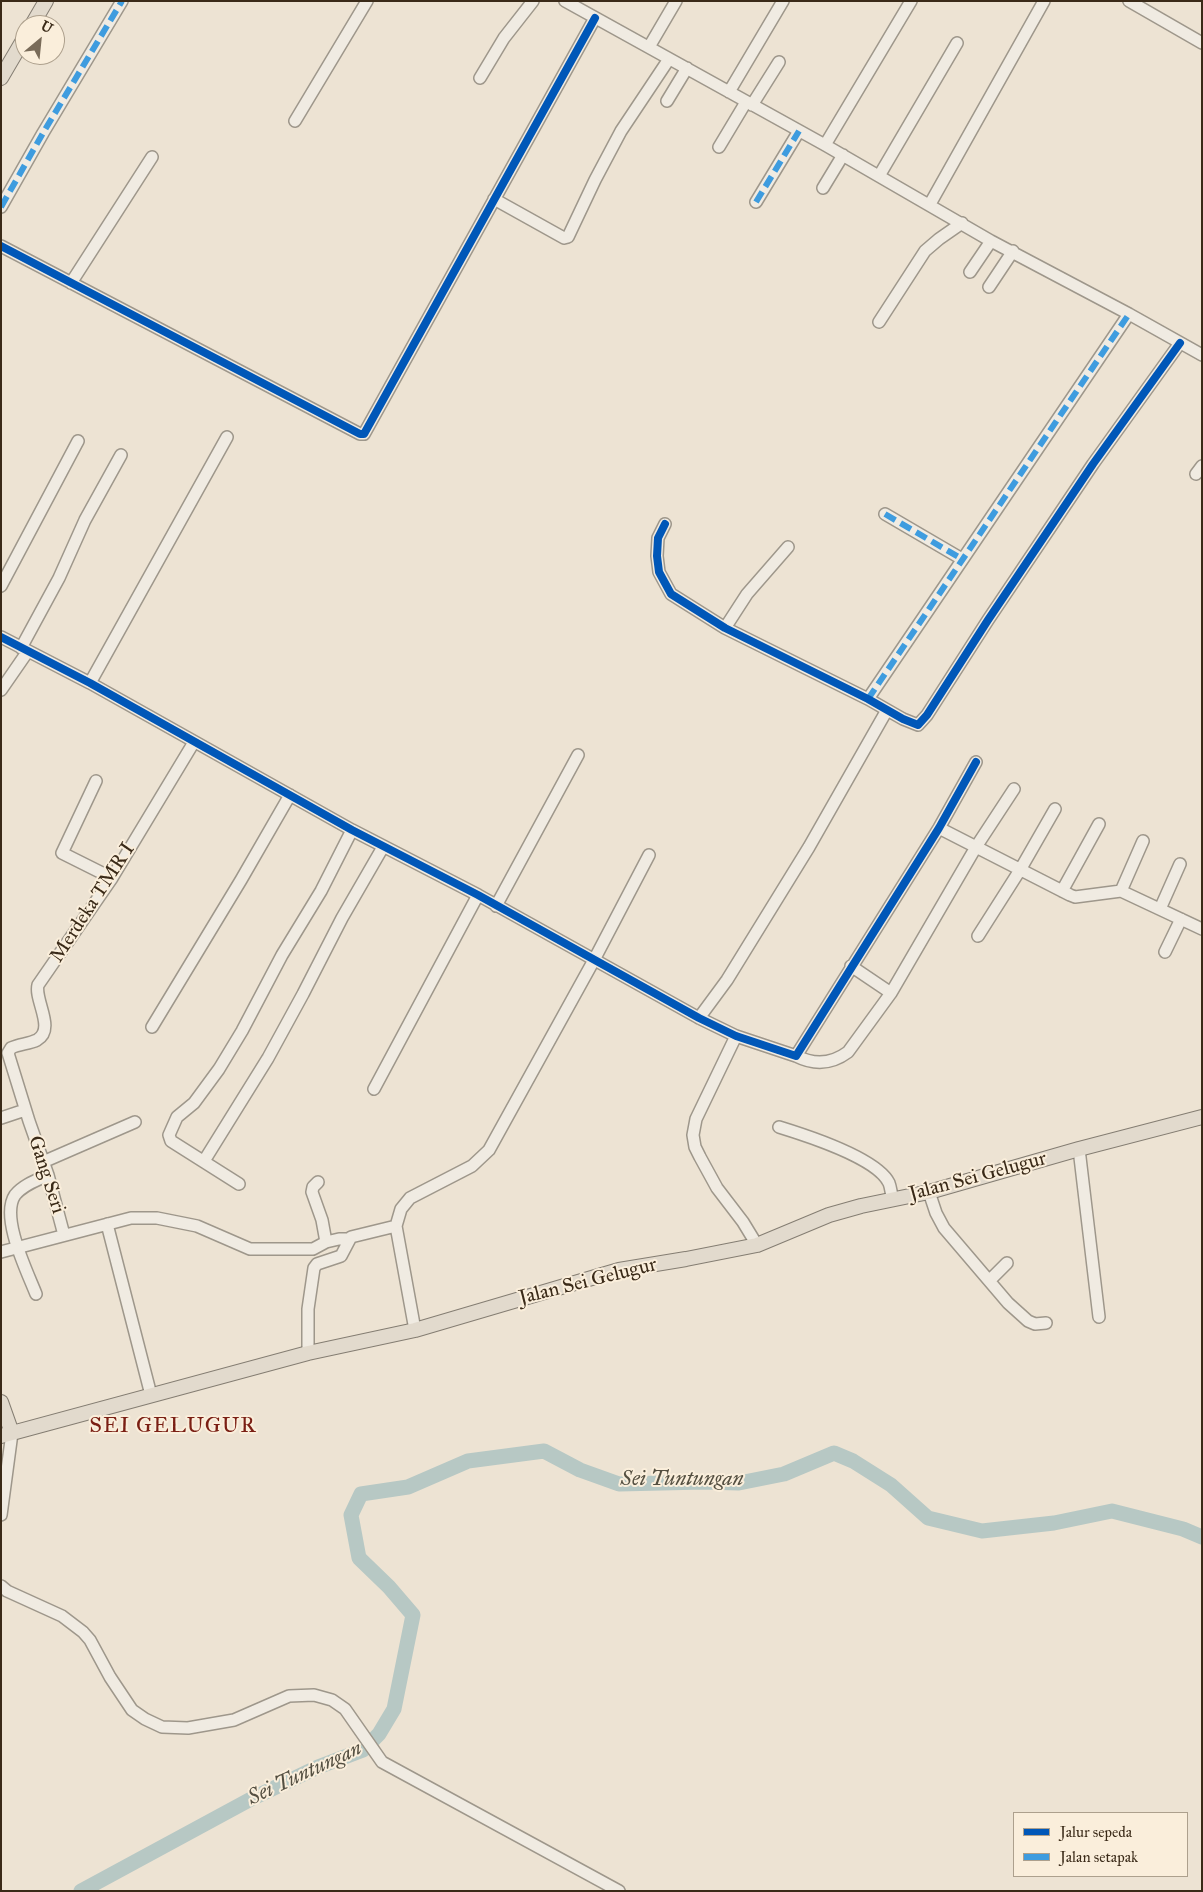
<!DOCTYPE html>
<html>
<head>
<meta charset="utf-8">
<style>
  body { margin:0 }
  #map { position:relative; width:1203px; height:1892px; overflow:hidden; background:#ede3d3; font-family:"IM FELL Great Primer",serif }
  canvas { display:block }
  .frame { position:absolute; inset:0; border:2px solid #3a2a18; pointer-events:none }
  .legend { position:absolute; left:1013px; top:1812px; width:175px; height:65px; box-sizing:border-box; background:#faeedb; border:1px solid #ada08d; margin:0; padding:6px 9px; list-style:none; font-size:15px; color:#3a2a18 }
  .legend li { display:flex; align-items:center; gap:10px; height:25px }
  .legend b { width:25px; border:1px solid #ada08d }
  .north { position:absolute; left:15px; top:15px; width:50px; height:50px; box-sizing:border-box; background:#faeedb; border:1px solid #ada08d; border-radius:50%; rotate:28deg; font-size:14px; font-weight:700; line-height:20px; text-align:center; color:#3a2a18 }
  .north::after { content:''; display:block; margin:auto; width:18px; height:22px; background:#796b59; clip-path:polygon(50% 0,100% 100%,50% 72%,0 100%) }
</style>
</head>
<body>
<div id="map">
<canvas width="1203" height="1892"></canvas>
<div class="frame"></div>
<ul class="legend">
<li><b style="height:6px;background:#0057b8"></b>Jalur sepeda</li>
<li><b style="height:6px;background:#3e9cdf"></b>Jalan setapak</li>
</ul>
<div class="north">U</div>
</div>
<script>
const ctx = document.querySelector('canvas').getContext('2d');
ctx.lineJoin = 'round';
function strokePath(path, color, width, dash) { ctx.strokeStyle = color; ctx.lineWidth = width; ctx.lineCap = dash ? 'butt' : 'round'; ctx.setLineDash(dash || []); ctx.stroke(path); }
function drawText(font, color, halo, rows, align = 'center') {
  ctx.font = font + ' "IM FELL Great Primer",serif'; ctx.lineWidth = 4; ctx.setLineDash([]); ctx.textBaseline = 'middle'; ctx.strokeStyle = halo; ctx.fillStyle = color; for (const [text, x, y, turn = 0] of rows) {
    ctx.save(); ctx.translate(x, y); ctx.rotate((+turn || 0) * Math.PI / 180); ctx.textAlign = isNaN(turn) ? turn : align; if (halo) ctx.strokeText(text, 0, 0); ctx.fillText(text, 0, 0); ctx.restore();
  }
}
const river = new Path2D(`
  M81 1891 251 1799 318 1767 363 1750 379 1734 394 1709 413 1615 389 1587 359 1558 351 1515 361 1494 408 1487 468 1461 544 1451 580 1470 619 1484 704 1482 739 1483 784 1474 834 1453 853 1461 891 1485 928 1518 982 1531 1054 1523 1112 1511 1183 1529 1202 1537`);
const minor = new Path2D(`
  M565 1 825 145 991 241 1129 314 1202 355
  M1129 1 1202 43
  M649 47 676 1
  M480 78 504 38 533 1
  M729 92 783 1
  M667 101 687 68
  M752 105 779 62
  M295 121 367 1
  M825 145 911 1
  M719 147 746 102
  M879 176 957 43
  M823 188 843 155
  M494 199 564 238 568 237 595 180 621 131 669 59
  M756 202 799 131
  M930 204 1044 1
  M1 207 43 133 122 1
  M1 246 360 434H364L595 18
  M970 272 991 241
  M71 283 152 157
  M989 287 1013 251
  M879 322 925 251 939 239 962 223
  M1196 474 1202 466
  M885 514 962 559
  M665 524 658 538 657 556 659 572 671 594 725 628 868 699 903 719 918 725 927 715 988 620 1093 464 1180 343
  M1 586 78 441
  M725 628 747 594 788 547
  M1 637 90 683 352 830 478 895 699 1018 736 1036 796 1056 939 828 976 762
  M21 648 59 578 85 520 121 455
  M90 683 227 437
  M1 690 28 651
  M868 699 1129 314
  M96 781 62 853 112 878
  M939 828 1070 895 1075 897 1121 891 1202 929
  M1062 891 1099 824
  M1121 891 1143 841
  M496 906 578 755
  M1160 909 1180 864
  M978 936 1020 870 1055 809
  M1165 952 1181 919
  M851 966 891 993 976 847 1014 789
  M699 1018 727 980 809 847 887 710
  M152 1027 241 880 290 795
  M736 1036 696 1119 693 1135 695 1147 700 1157 717 1188 743 1222 757 1245
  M796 1056C814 1065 832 1064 848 1052L891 993
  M374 1089 478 895
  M1 1118 25 1110
  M779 1127C805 1135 877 1158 889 1183 891 1188 891 1194 893 1199
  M1079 1149 1099 1317
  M204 1161 268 1058 303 994 342 918 383 847
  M43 1162 135 1122
  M318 1182 313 1187 312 1192 322 1220 326 1242
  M239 1184 171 1141 169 1135 177 1117 194 1103 219 1069 242 1031 282 955 321 891 352 830
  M929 1192 936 1213 944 1228 1008 1303 1028 1321 1035 1324 1046 1323
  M107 1224 151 1395
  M64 1235 48 1175 29 1121 8 1053 11 1048C19 1044 29 1044 37 1040 56 1029 34 1000 38 985L112 878 194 742
  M1 1252 131 1218H157L197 1226 250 1249H313L326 1242 339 1239H348
  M990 1280 1007 1263
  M36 1294C27 1271 0 1217 15 1195 23 1185 37 1180 48 1175
  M415 1330 396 1226 401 1209 410 1198 472 1166 489 1150 594 960 649 855
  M308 1353V1309L314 1268 317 1264 341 1256 351 1237 396 1226
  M1 1515 12 1433
  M1 1586 7 1591 62 1616 83 1632 90 1640 110 1677 132 1710 145 1719 162 1727 188 1728 234 1720 289 1696 314 1695 332 1700 345 1709 382 1762 619 1891`);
const major = new Path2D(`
  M32 25 46 1
  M1 78 25 37
  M1 1402 12 1433
  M1 1436 308 1353 415 1330 619 1270 686 1259 757 1245 829 1215 861 1206 929 1192 1079 1149 1202 1117`);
const quiet = new Path2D(`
  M756 202 799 131
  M1 207 43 133 122 1
  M885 514 962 559
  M868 699 1129 314`);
const cycleway = new Path2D(`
  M1 246 360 434H364L595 18
  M665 524 658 538 657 556 659 572 671 594 725 628 868 699 903 719 918 725 927 715 988 620 1093 464 1180 343
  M1 637 90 683 352 830 478 895 699 1018 736 1036 796 1056 939 828 976 762`);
const streetNames = [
  ["Merdeka TMR I",93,903,-57],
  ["Gang Seri",46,1175,72],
  ["Jalan Sei Gelugur",978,1177,-15],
  ["Jalan Sei Gelugur",588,1282,-14]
];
const waterNames = [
  ["Sei Tuntungan",682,1480],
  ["Sei Tuntungan",305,1774,-25]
];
const quarterNames = [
  ["SEI GELUGUR",173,1427]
];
strokePath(river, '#b7c8c4', 15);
strokePath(minor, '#9e978b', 14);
strokePath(major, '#847d72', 16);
strokePath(minor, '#f0ebe2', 11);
strokePath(major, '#e2dacd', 14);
strokePath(quiet, '#3e9cdf', 6, [12, 6]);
strokePath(cycleway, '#0057b8', 8);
drawText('20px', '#3a2a18', '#faeedb', streetNames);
drawText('italic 21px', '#544f41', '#faeedb', waterNames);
ctx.letterSpacing = '1px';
drawText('22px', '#7a1f14', '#faeedb', quarterNames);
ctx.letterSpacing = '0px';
</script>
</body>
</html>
